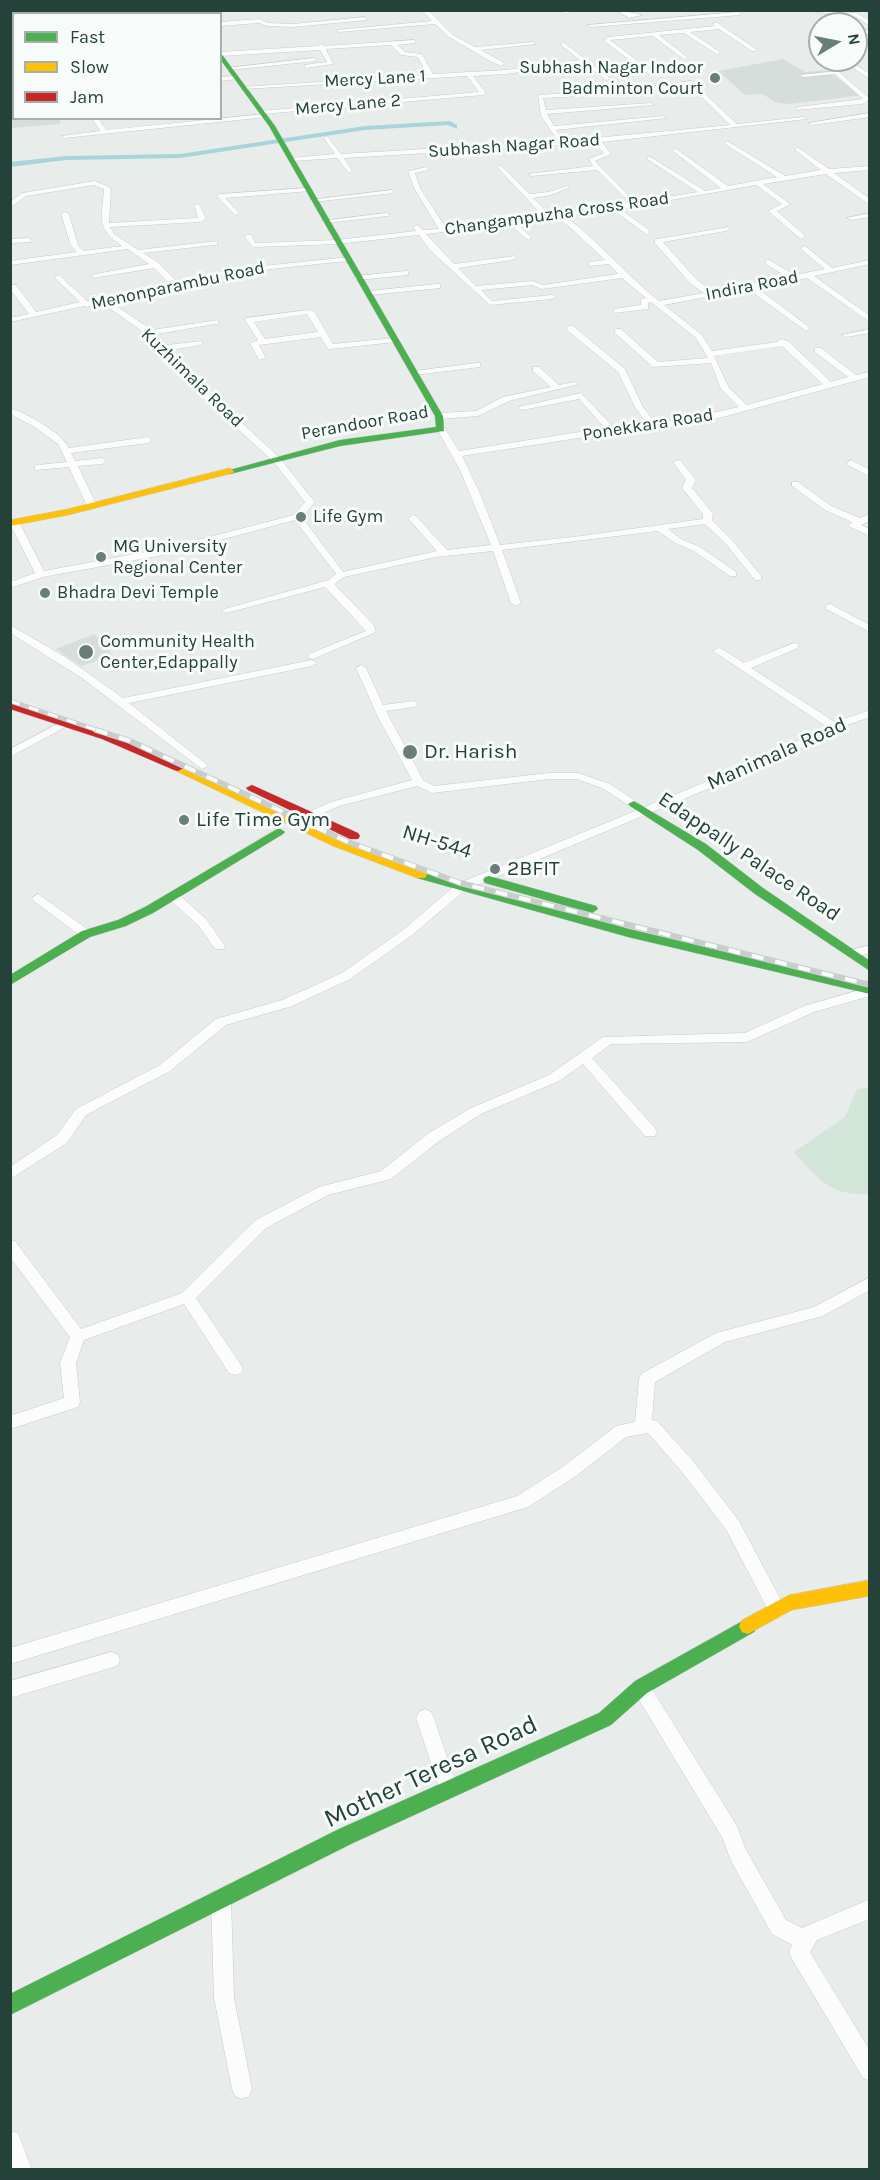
<!DOCTYPE html>
<html>
<head>
<meta charset="utf-8">
<style>
  body { margin:0 }
  #map { position:relative; width:880px; height:2180px; overflow:hidden; background:#e8edeb; font-family:Karla,sans-serif }
  canvas { display:block }
  .frame { position:absolute; inset:0; border:12px solid #24423a; pointer-events:none }
  .legend { position:absolute; left:12px; top:12px; width:210px; height:108px; box-sizing:border-box; background:#f7fbf9; border:2px solid #a3b1ad; margin:0; padding:8px 10px; list-style:none; font-size:18px; color:#24423a }
  .legend li { display:flex; align-items:center; gap:12px; height:30px }
  .legend b { width:30px; border:2px solid #a3b1ad }
  .north { position:absolute; left:808px; top:12px; width:60px; height:60px; box-sizing:border-box; background:#f7fbf9; border:2px solid #a3b1ad; border-radius:50%; rotate:80deg; font-size:16px; font-weight:700; line-height:24px; text-align:center; color:#24423a }
  .north::after { content:''; display:block; margin:auto; width:21px; height:27px; background:#697e78; clip-path:polygon(50% 0,100% 100%,50% 72%,0 100%) }
</style>
</head>
<body>
<div id="map">
<canvas width="880" height="2180"></canvas>
<div class="frame"></div>
<ul class="legend">
<li><b style="height:8px;background:#4caf50"></b>Fast</li>
<li><b style="height:8px;background:#ffc107"></b>Slow</li>
<li><b style="height:8px;background:#c62828"></b>Jam</li>
</ul>
<div class="north">N</div>
</div>
<script>
const ctx = document.querySelector('canvas').getContext('2d');
ctx.lineJoin = 'round';
function paint(path, color) { ctx.fillStyle = color; ctx.fill(path, 'evenodd'); }
function strokePath(path, color, width, dash) { ctx.strokeStyle = color; ctx.lineWidth = width; ctx.lineCap = dash ? 'butt' : 'round'; ctx.setLineDash(dash || []); ctx.stroke(path); }
function drawText(font, color, halo, rows, align = 'center') {
  ctx.font = font + ' Karla,sans-serif'; ctx.lineWidth = 6; ctx.setLineDash([]); ctx.textBaseline = 'middle'; ctx.strokeStyle = halo; ctx.fillStyle = color; for (const [text, x, y, turn = 0] of rows) {
    ctx.save(); ctx.translate(x, y); ctx.rotate((+turn || 0) * Math.PI / 180); ctx.textAlign = isNaN(turn) ? turn : align; if (halo) ctx.strokeText(text, 0, 0); ctx.fillText(text, 0, 0); ctx.restore();
  }
}
const built = new Path2D(`
  M783 59 806 72 825 70 863 95 789 104 774 102 763 94 745 95 718 71Z
  M11 105H13L14 118 59 119 61 124 11 128Z
  M94 634 106 643 112 656 81 666 56 649Z`);
const green = new Path2D(`
  M869 1088V1194C830 1196 818 1179 794 1152L845 1117 857 1089Z`);
const canal = new Path2D(`
  M450 121 457 125V129L448 125 365 130 180 158 66 160 10 167V162L66 156 180 154 365 126Z`);
const street = new Path2D(`
  M37 10H43L45 14H39Z
  M340 10H346V11L343 13Z
  M422 10H428L453 35 475 47 533 42 536 44 481 50 504 63 502 66 490 61 449 37 435 24 339 32 336 30 432 21Z
  M564 10H576L565 14 562 12Z
  M616 10C619 10 640 14 642 15L629 18Z
  M801 10 857 13 870 21V26L856 17Z
  M739 12 741 15 591 27 588 25Z
  M365 17 367 20 293 27 267 26 259 23 220 26V22L260 19 268 23 293 24Z
  M716 22 756 49V51H752L719 29 690 32 720 52 718 55 684 33 659 35 687 57 685 60 653 36 610 40 652 72 650 75 604 41 608 37 715 26 713 24Z
  M10 27 14 29V33L10 31Z
  M870 30V34L856 35V31Z
  M414 40 416 43 397 45 405 52 422 54 433 74 506 70 580 60 561 45 563 42 611 79 606 80 584 63 506 74 473 76 486 93 483 95 263 114 261 111 479 92 467 76 244 89 241 87 427 75 418 57 401 55 391 45 326 49 333 64 306 68 304 65 327 62 320 50 220 56V52L318 46 321 44 324 46Z
  M314 58 316 61 230 70 227 68Z
  M10 60 14 62V67L10 65Z
  M846 61H850L870 74V79L846 63Z
  M838 71 869 98V100L862 104 796 110 798 107 863 99 835 74 803 77 800 75Z
  M237 76 239 79 220 81V77Z
  M691 81 737 124 804 117 807 119 602 142 611 154 595 161 628 195 641 201 698 192 647 159 649 156 705 191 721 188 673 151 675 148 728 186 777 177 725 144 727 141 785 176 821 170 795 150 797 147 829 169 870 166V170L834 173 870 199V205L826 174 763 184 789 203V205L777 211 804 235 805 237 801 239 768 211 782 204 756 185 620 209 649 230V234H646L613 210 566 217C600 242 626 275 659 301L704 293 691 284 655 243V239H658L729 227 730 229 726 231 663 242 697 280 712 291 787 277 766 264V260H769L795 275 825 269 802 250 801 248 805 246 832 268 870 260V264L814 276 870 316V322L807 278 756 287 809 327 810 329 806 331 748 289 664 305 702 335 712 351 777 342 781 339 788 341 831 382 848 377 815 352V348H821L856 375 870 372V377L719 418 680 426 611 433 462 456 479 491 500 545 581 536 703 519V514L682 488 686 480 673 462 680 460 696 480 692 488 713 514 712 520 732 540 761 576V580H755L726 544 705 524 668 529 681 539 700 547 736 572V576H730L694 551 675 543 658 531 502 550 521 603 516 606 511 603 493 551 436 557 344 577 334 584 374 625 376 632 313 659 309 658V654L366 631 325 587 226 613 221 610 329 580 336 574 295 520 168 554 43 577 10 588V582L35 573 10 524 11 520 19 522 44 571 167 548 294 515 305 502 273 461 187 383 153 339 101 302 87 307 84 306 10 322V318L29 314 10 289V285H16L36 312 80 302 56 279 55 277 59 275 87 301 169 283 154 268 93 278 92 276 96 274 149 264 128 249 10 265V261L77 252 71 246 61 214 65 212 69 214 78 245 84 251 122 246C95 227 102 219 104 189L94 185 26 196 10 208V202L22 193 95 181 111 188 109 223 197 218 198 217 194 205 199 204 206 218 201 222 110 227 114 234 138 250 217 241V245H214L143 253 159 263 176 281 233 269 350 257V261H347L233 273 109 301 152 330 218 320V324H215L157 334 167 345 202 341V345L170 350 193 379 279 457 313 500 315 502 302 517 343 572 437 551 408 518 413 515 416 516 447 550 491 545 460 470 437 429 438 427H444L459 451 605 428 579 399 522 410 518 407 581 393 613 427 647 424 635 407 618 372 567 330V326H573L625 369 643 407 655 423 680 420 739 407 721 389 711 363 653 367 615 333V329H621L658 362 708 358 696 338 651 302 648 303V309L614 313V309L641 305V299L646 298 622 278 542 289 532 285 481 290 492 301 552 295 556 297 552 299 490 305 430 250 419 235 337 244 253 247 244 236 251 234 255 243 337 240 416 231 413 227 417 225 423 230 439 229 414 188 408 171 427 167 429 170 415 173 420 188 446 228 543 216 498 168 500 165 530 194 548 192 568 186V188L551 195 533 198 550 215 633 202 624 197 597 170 531 176 528 174 593 166 589 159 604 153 595 143 344 158 352 171 349 173 337 158 292 161 290 158 335 154 324 138 327 136 341 154 558 141 541 116 538 95 634 89ZM690 85 730 125 564 141 556 130 667 118 664 116 554 126 547 114 654 105 651 103 546 110 543 98 634 93ZM558 218 573 230 605 260 589 262V266L609 264 618 274 543 285 533 281 476 286 458 268 512 260 516 258 515 256 454 264 426 234 510 225 528 240 532 238 517 224ZM782 346 823 384 747 405 729 388 714 356Z
  M870 113V117L812 125 809 123Z
  M265 114 267 117 64 138 61 136 100 131 92 118H98L106 130Z
  M308 188 310 191 225 198 239 213 235 215 217 196 220 194Z
  M392 190 394 193 313 202 310 200Z
  M386 213 390 215 388 216 326 223 322 221Z
  M870 213V217L851 220 847 218Z
  M28 238 32 240 31 242 10 243V239Z
  M405 271H408V275L357 280 353 278 357 276Z
  M437 284H440V288L369 295 365 293 369 291Z
  M308 310 314 311 333 344 395 338 399 340 395 342 331 349H328L321 337 259 345 266 358 259 360 250 343 258 340 245 320 246 318ZM307 314 318 332 265 339 254 322Z
  M870 329V333L846 337 842 335Z
  M477 363H480V367L414 375 410 373 414 371Z
  M533 367H539L559 385 575 382 579 384 509 401 478 416 439 419 435 416 439 413 476 411 503 397 551 387 533 371Z
  M10 408C27 414 61 432 69 448L148 437 152 440 148 443 71 453 75 461 102 458 106 461 102 464 78 466 97 506 92 509 87 506 69 467 35 470V466L38 465 67 462 58 444 33 426 10 414Z
  M851 460 870 470V477L848 465 847 463Z
  M792 482H798L831 506 860 518 870 514V521L861 525 870 529V536L850 527 848 525 852 522 825 510 792 486Z
  M830 604 870 625V632L826 609V605Z
  M10 625 65 657 123 698 312 660 317 663 312 666 129 703 206 764 208 766 202 769 82 678 10 633Z
  M794 643 798 644V648L751 668 835 722 870 710V717L838 728 782 758 465 890 411 936 350 979 292 1006 226 1025 170 1071 86 1115 67 1143 10 1179V1167L57 1135 76 1109 160 1065 216 1019 282 1000 342 973 403 930 457 884 774 754 826 726 713 651 718 648 722 649 744 663Z
  M361 665 366 668 383 705 414 701 419 704 414 707 386 711 423 780 434 786 549 773H578L610 784 640 804 634 807 630 806 602 788 577 779H549L432 793 417 786 339 806 315 817H307V813L331 802 412 780 378 717 356 668Z
  M65 720 70 723 69 725 10 757V749Z
  M173 892 177 893 206 919 225 946 223 949H215L198 925 169 899 167 896Z
  M38 894 90 931 92 934 90 937H82L34 901 32 898Z
  M870 945V953L852 958 846 954 848 951Z
  M870 987V996L814 1012 747 1042 611 1044 592 1058 655 1128 657 1132 655 1136H645L583 1064 559 1081 481 1114 439 1141 391 1179 328 1195 266 1228 196 1298 241 1365 243 1369 241 1373 235 1375 229 1373 184 1304 84 1340 76 1363 80 1402 78 1407 10 1429V1416L64 1398 60 1363 70 1337 10 1257V1240L15 1241 81 1329 182 1293 256 1220 319 1187 381 1171 429 1133 471 1108 549 1075 603 1037 745 1033 804 1006Z
  M870 1277V1290L823 1316 725 1342 655 1382 652 1420 657 1421 694 1462 739 1521 783 1604 786 1610 783 1616 777 1618 771 1616 727 1531 682 1472 648 1433 626 1437 576 1476 528 1507 10 1664V1648L517 1496 564 1466 616 1426 635 1422 639 1379 641 1374 716 1333 814 1307Z
  M111 1652 117 1654 120 1660 117 1666 10 1698V1681Z
  M641 1679 647 1681 737 1826 745 1848 786 1920 802 1928 870 1899V1919L817 1940 810 1952 870 2051V2081L863 2078 792 1959 789 1952 792 1945 772 1934 731 1861 723 1839 635 1693 632 1687 635 1681Z
  M425 1709 431 1712 434 1718 458 1790 456 1796 449 1799 442 1796 416 1718 419 1712Z
  M221 1889 228 1892 231 1899 234 1998 252 2089 249 2096 242 2099 235 2096 232 2089 214 1998 211 1899 214 1892Z
  M10 2131 18 2133 32 2170H10Z`);
const fast = new Path2D(`
  M97 10H108L87 14Z
  M197 10H203L204 14H198Z
  M10 24H14V28H10Z
  M220 52 275 126 443 416 444 431 340 446 230 474 226 471 340 440 436 427 435 416 269 126 220 59Z
  M634 801 706 844 763 888 870 961V971L755 894 698 850 630 806 628 804Z
  M279 828 285 832 283 834 153 913 126 926 90 937 10 985V975L82 931 118 920 145 907Z
  M421 871 629 929 870 986V994L628 937 417 878 415 875Z
  M489 876 596 906 598 909 592 913 485 883 483 880 485 877Z
  M748 1618 754 1620 757 1626 754 1632 647 1693 611 1725 353 1843 10 2015V1994L339 1829 599 1713 635 1681Z`);
const slow = new Path2D(`
  M230 468 234 471 233 473 68 515 10 526V520L68 509Z
  M178 765 341 840 425 872 427 875 425 878H417L333 846 174 770 172 768Z
  M870 1580V1596L792 1610 748 1634 742 1632 739 1626 742 1620 789 1595Z`);
const jam = new Path2D(`
  M10 702 110 735 184 768 178 771 174 770 102 739 10 709Z
  M252 785 358 833 360 836 358 839H350L248 790 246 788Z`);
const railFar1 = new Path2D(`
  M10 701 100 731`);
const rail = new Path2D(`
  M96 730 130 741 348 842 460 883 870 985`);
const markers = [
  [715,78,6,"#697e78"],
  [301,517,6,"#697e78"],
  [101,557,6,"#697e78"],
  [45,593,6,"#697e78"],
  [86,652,8,"#697e78"],
  [410,752,8,"#697e78"],
  [184,820,6,"#697e78"],
  [495,869,6,"#697e78"]
];
const farPoinames = [
  ["Subhash Nagar Indoor",703,68,"right"],
  ["Badminton Court",703,89,"right"],
  ["Life Gym",313,517],
  ["MG University",113,547],
  ["Regional Center",113,568],
  ["Bhadra Devi Temple",57,593],
  ["Community Health",100,642],
  ["Center,Edappally",100,663]
];
const farStreetnames = [
  ["Mercy Lane 1",375,79,-3],
  ["Mercy Lane 2",348,105,-5],
  ["Subhash Nagar Road",514,146,-4],
  ["Changampuzha Cross Road",557,214,-8],
  ["Menonparambu Road",178,286,-12],
  ["Indira Road",752,286,-11],
  ["Kuzhimala Road",192,378,44],
  ["Perandoor Road",365,423,-10],
  ["Ponekkara Road",648,425,-9]
];
const poiNames = [
  ["Dr. Harish",424,752],
  ["Life Time Gym",196,820],
  ["2BFIT",507,869]
];
const streetNames = [
  ["Manimala Road",777,754,-24],
  ["NH-544",437,842,17],
  ["Edappally Palace Road",749,857,34]
];
const nearStreetnames = [
  ["Mother Teresa Road",431,1772,-25]
];
paint(built, '#d6dedb');
paint(green, '#d1e6d8');
paint(canal, '#a9d4db');
strokePath(street, '#c5cac8', 1);
strokePath(fast, '#c3cbc8', 1);
strokePath(slow, '#c3cbc8', 1);
strokePath(jam, '#c3cbc8', 1);
paint(street, '#fcfcfc');
paint(fast, '#4caf50');
paint(slow, '#ffc107');
paint(jam, '#c62828');
strokePath(railFar1, '#c9cdcc', 4.5);
strokePath(rail, '#c9cdcc', 6);
strokePath(railFar1, '#f7fbf9', 3, [10]);
strokePath(rail, '#f7fbf9', 4, [12]);
for (const [x, y, r, color] of markers) { const dot = new Path2D(); dot.arc(x, y, r, 0, 2 * Math.PI); ctx.fillStyle = color; ctx.fill(dot); strokePath(dot, '#f7fbf9', 2); }
drawText('18px', '#24423a', '#f7fbf9', farPoinames, 'left');
drawText('18px', '#24423a', '#f7fbf9', farStreetnames);
drawText('21px', '#24423a', '#f7fbf9', poiNames, 'left');
drawText('21px', '#24423a', '#f7fbf9', streetNames);
drawText('26px', '#24423a', '#f7fbf9', nearStreetnames);
</script>
</body>
</html>
